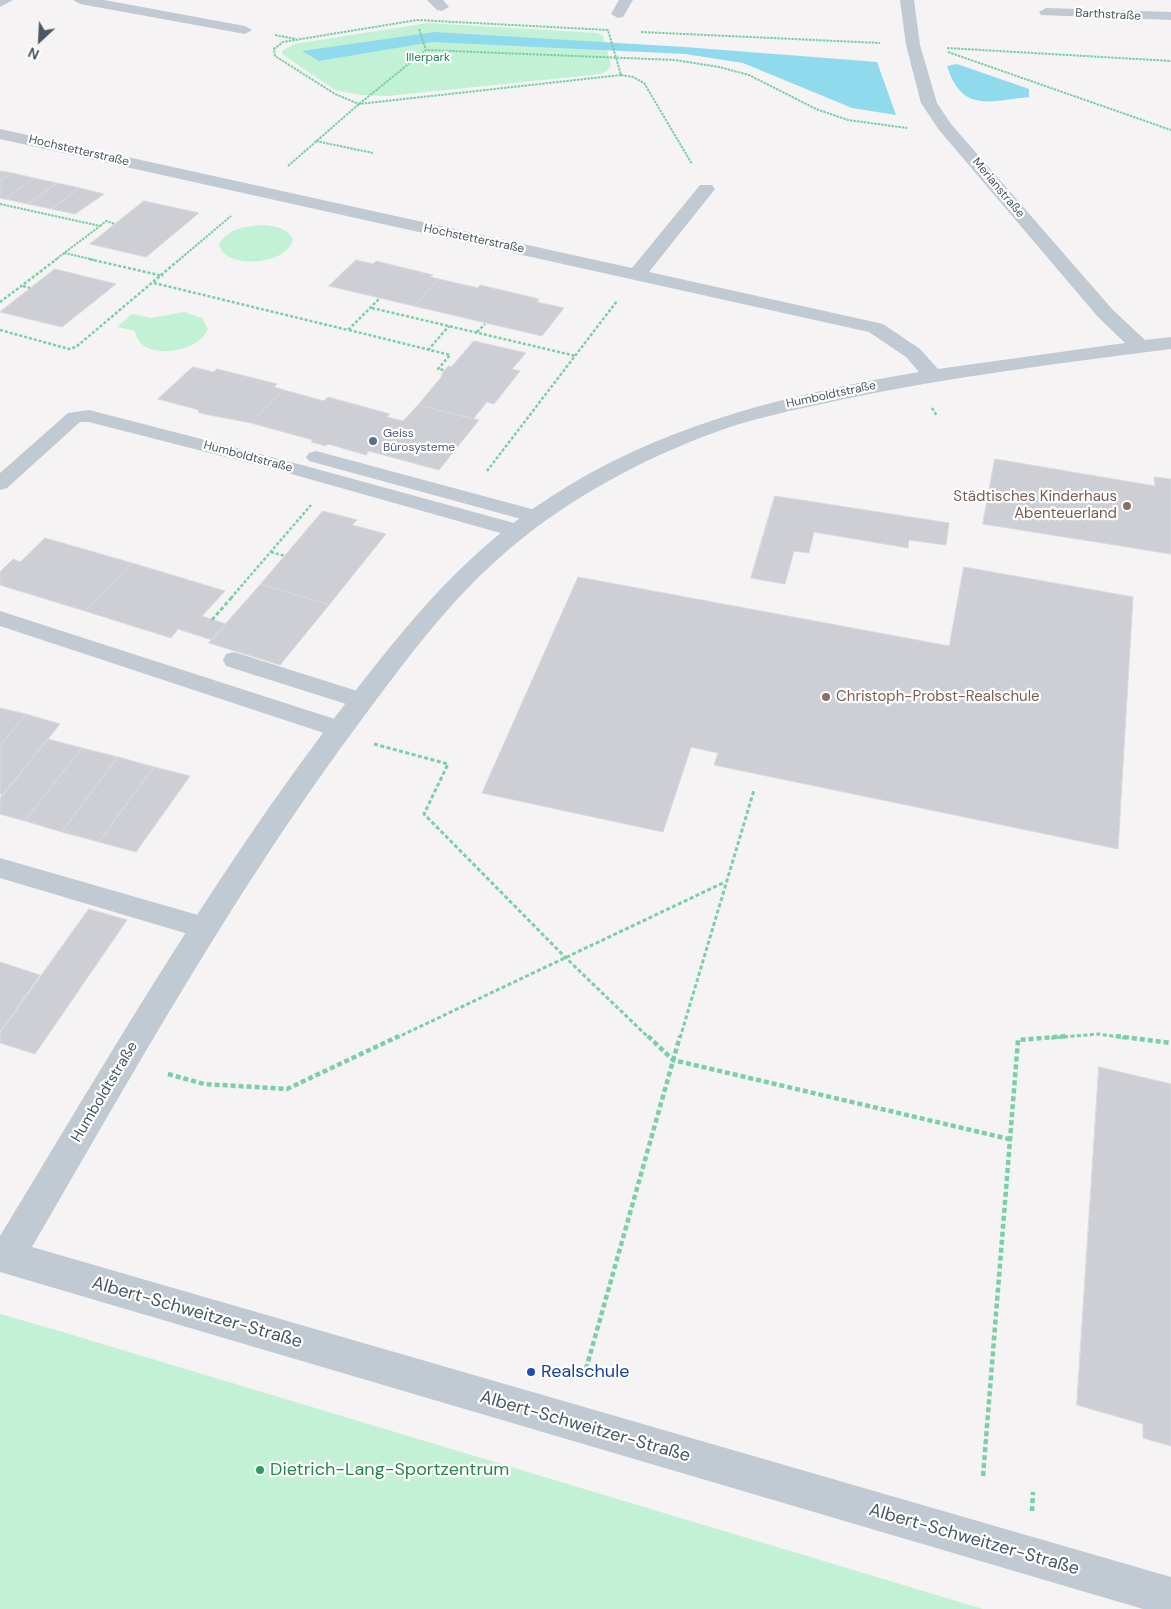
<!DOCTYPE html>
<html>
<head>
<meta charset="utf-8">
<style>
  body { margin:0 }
  #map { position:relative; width:1171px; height:1609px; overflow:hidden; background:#f5f3f3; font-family:"DM Sans",sans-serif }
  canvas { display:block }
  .north { position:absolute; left:15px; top:15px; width:50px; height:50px; -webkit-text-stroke:4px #fff; paint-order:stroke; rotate:205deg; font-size:14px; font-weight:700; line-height:20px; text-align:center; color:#4a5661 }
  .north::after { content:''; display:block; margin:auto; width:18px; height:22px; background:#4a5661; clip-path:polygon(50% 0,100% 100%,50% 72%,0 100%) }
</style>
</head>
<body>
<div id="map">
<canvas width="1171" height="1609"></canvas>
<div class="north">N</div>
</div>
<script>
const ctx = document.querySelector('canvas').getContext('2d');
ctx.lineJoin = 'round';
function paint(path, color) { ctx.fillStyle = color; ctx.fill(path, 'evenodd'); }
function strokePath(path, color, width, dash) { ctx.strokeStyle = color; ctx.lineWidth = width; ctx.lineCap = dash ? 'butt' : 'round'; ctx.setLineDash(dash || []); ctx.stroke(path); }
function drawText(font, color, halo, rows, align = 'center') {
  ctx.font = font + ' "DM Sans",sans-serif'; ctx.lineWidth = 4.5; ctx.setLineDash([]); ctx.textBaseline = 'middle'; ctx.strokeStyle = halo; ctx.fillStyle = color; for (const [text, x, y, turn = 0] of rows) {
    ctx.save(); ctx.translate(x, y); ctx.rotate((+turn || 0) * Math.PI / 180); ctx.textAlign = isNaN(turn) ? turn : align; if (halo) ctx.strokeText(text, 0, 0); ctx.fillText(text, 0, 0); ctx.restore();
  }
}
const green = new Path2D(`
  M428 23 598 33 603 36 611 65C608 74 599 74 591 75L388 96 360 95 335 90 282 54V51L294 44Z
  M263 225C275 226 287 228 293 239 289 265 224 271 219 244 228 228 247 226 263 225Z
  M184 312 202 318 208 329C198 354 139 362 135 331L117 327 132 314 151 318Z
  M0 1314 56 1330 983 1609H0Z`);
const water = new Path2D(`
  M435 32 685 47 877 62 896 115 852 108 743 63 685 54 432 42 319 61 302 51Z
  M957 64 1029 89V97C989 101 962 113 947 66Z`);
const building = new Path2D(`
  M0 171 12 173 0 181Z
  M12 173 34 178 5 199 0 198V181Z
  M34 178 57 183 28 204 5 199Z
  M57 183 80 188 52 209 28 204Z
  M80 188 104 194 75 214 52 209Z
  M144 201 199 213 146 257 90 244Z
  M356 260 373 264 376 261 433 275 430 277 439 279 414 306 329 286Z
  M55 269 116 284 62 327 0 312Z
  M439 279 478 288 480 285 539 299 537 302 564 308 542 336 414 306Z
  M474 341 526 353 512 369 520 371 494 404 487 402 473 419 418 405 443 375H441L448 366 451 367Z
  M193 367 213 372 217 369 277 384 274 387 284 390 251 423 204 414 198 412 199 410 158 399Z
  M284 390 324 401 328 397 390 414 387 417 403 421 418 405 479 420 439 470 369 451 366 455 328 444 326 446 311 442 313 440 251 423Z
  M995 459 1155 486 1154 477 1171 479V554L983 524Z
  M775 496 949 523 946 545 909 540 908 548 814 532 809 553 794 551 785 584 751 578Z
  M323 511 357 520 352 525 386 534 329 605 261 584Z
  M45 538 132 563 85 611 0 585V572L13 559 20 562Z
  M132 563 225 591 202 616 226 624 212 640 178 629 171 638 85 611Z
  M964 567 1133 597 1118 849 714 765 718 753 691 747 663 832 482 793 578 577 949 646Z
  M261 584 329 605 280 665 209 643Z
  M0 708 26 714 0 746Z
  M26 714 60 724 3 795 0 794V746Z
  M48 739 82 748 25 821 0 814V798Z
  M82 748 118 757 62 832 25 821Z
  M118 757 154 767 99 842 62 832Z
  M154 767 190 776 136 852 99 842Z
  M89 909 127 920 35 1054 0 1043V1033Z
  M0 962 40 975 0 1032Z
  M1099 1067 1171 1084V1446L1143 1438V1424L1077 1405Z`);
const pathFar3 = new Path2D(`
  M417 20 608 30 621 75 359 104 335 94 275 56 274 49 283 42Z
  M419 29 426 50
  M641 32 880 43
  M275 35 296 39
  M947 48 1171 61
  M948 52 1171 130
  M621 75 633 77 644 83 692 164
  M316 141 373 153
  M288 166 359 104 426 50 675 60 719 67 749 75 816 109 848 120 907 128
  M0 204 100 226 55 260
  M100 226 106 221 115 224
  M64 253 95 260
  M179 260 231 216`);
const pathFar2 = new Path2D(`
  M89 259 163 276
  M154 283 348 330 379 299
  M23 286 30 288
  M0 302 57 259
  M372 308 576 356
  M0 330 69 349 76 347 180 259
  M349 330 450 355 438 369 444 370
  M477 332 485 324
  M428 350 449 326
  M932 408 937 416
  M487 471 617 301
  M271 552 285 556
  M231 598 311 505`);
const pathFar1 = new Path2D(`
  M212 620 232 597
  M374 744 448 764 424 814 565 957 649 1038
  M396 1038 725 882
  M680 1038 754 790
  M1051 1038 1098 1034 1126 1038`);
const path = new Path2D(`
  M648 1036 673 1060 1009 1139
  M1116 1036 1171 1043
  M168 1074 204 1084 287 1089 399 1036
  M586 1369 680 1036
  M983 1476 1018 1040 1068 1036
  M1032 1511 1033 1492`);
const service = new Path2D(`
  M89 410 302 465 525 526 528 531 525 536 518 538 288 473 89 422H80L7 488 0 490V473L68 413Z
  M316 451 543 512 546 517 543 522 536 523 309 461 306 457 309 453Z
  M0 611 347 723 351 729 347 735 339 738 0 626Z
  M234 652 370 695 374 701 370 707 362 709 226 666 223 660 226 654Z
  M0 858 205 917 214 920 218 928 214 936 205 939 0 878Z`);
const minor = new Path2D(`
  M0 0H13L0 7Z
  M73 0H104L245 26 252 30 245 34 80 4Z
  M427 0H443L449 7 442 11 437 10Z
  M619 0H633L623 17 618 18 611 14Z
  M900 0H914L920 45 937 103 951 124 1112 309 1145 340 1171 337V349C1060 363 949 377 840 400 794 410 748 419 705 436 630 465 558 505 498 559 445 606 404 663 362 719 238 885 136 1068 32 1247L1171 1577V1609H1143L0 1272V1236C109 1057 214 874 342 708 412 618 468 546 568 486 675 421 796 393 919 372L906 357 869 332 0 139V129L632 268 700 185H712L715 189 649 272 883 324 920 349 938 369 1125 343 1098 317 939 130 921 103 906 45Z
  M1046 8 1171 12V20L1041 15 1039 12Z`);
const markers = [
  [373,441,5,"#5c6f8a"],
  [1127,506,5,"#8d6e63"],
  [826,697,5,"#8d6e63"],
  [531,1372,5,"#1a4fb4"],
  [260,1470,5,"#2e9e5b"]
];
const farStreetnames = [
  ["Barthstraße",1108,15,3],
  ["Hochstetterstraße",79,151,13],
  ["Merianstraße",998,188,50],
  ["Hochstetterstraße",474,239,12],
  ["Humboldtstraße",831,395,-12],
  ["Humboldtstraße",248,457,15]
];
const farParknames = [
  ["Illerpark",428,58]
];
const farServicenames = [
  ["Geiss",383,434],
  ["Bürosysteme",383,448]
];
const educationNames = [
  ["Städtisches Kinderhaus",1117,497],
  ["Abenteuerland",1117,514],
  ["Christoph-Probst-Realschule",836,697,"left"]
];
const streetNames = [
  ["Humboldtstraße",105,1092,-59]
];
const nearStreetnames = [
  ["Albert-Schweitzer-Straße",197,1313,16],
  ["Albert-Schweitzer-Straße",585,1427,16],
  ["Albert-Schweitzer-Straße",974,1540,16]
];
const nearTransitnames = [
  ["Realschule",541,1372]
];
const nearLeisurenames = [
  ["Dietrich-Lang-Sportzentrum",270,1470]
];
paint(green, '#c3f1d5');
paint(water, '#90daee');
paint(building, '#cdcfd5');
strokePath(building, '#d7d9de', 1);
strokePath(pathFar3, '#7ad0a6', 2, [2.5, 1]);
strokePath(pathFar2, '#7ad0a6', 2.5, [3, 2]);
strokePath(pathFar1, '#7ad0a6', 3, [4, 2.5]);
strokePath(path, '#7ad0a6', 4.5, [5, 3]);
paint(service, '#c1cad2');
paint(minor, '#c1cad2');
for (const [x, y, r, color] of markers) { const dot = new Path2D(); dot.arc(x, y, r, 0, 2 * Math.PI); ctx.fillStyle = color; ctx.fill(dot); strokePath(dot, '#fff', 2); }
drawText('12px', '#4a5661', '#fff', farStreetnames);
drawText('12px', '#17864f', '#fff', farParknames);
drawText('12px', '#4e5e75', '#fff', farServicenames, 'left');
drawText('15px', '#785e54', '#fff', educationNames, 'right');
drawText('15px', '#4a5661', '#fff', streetNames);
drawText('18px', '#4a5661', '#fff', nearStreetnames);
drawText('18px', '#164399', '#fff', nearTransitnames, 'left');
drawText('18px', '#27864d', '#fff', nearLeisurenames, 'left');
</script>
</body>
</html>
